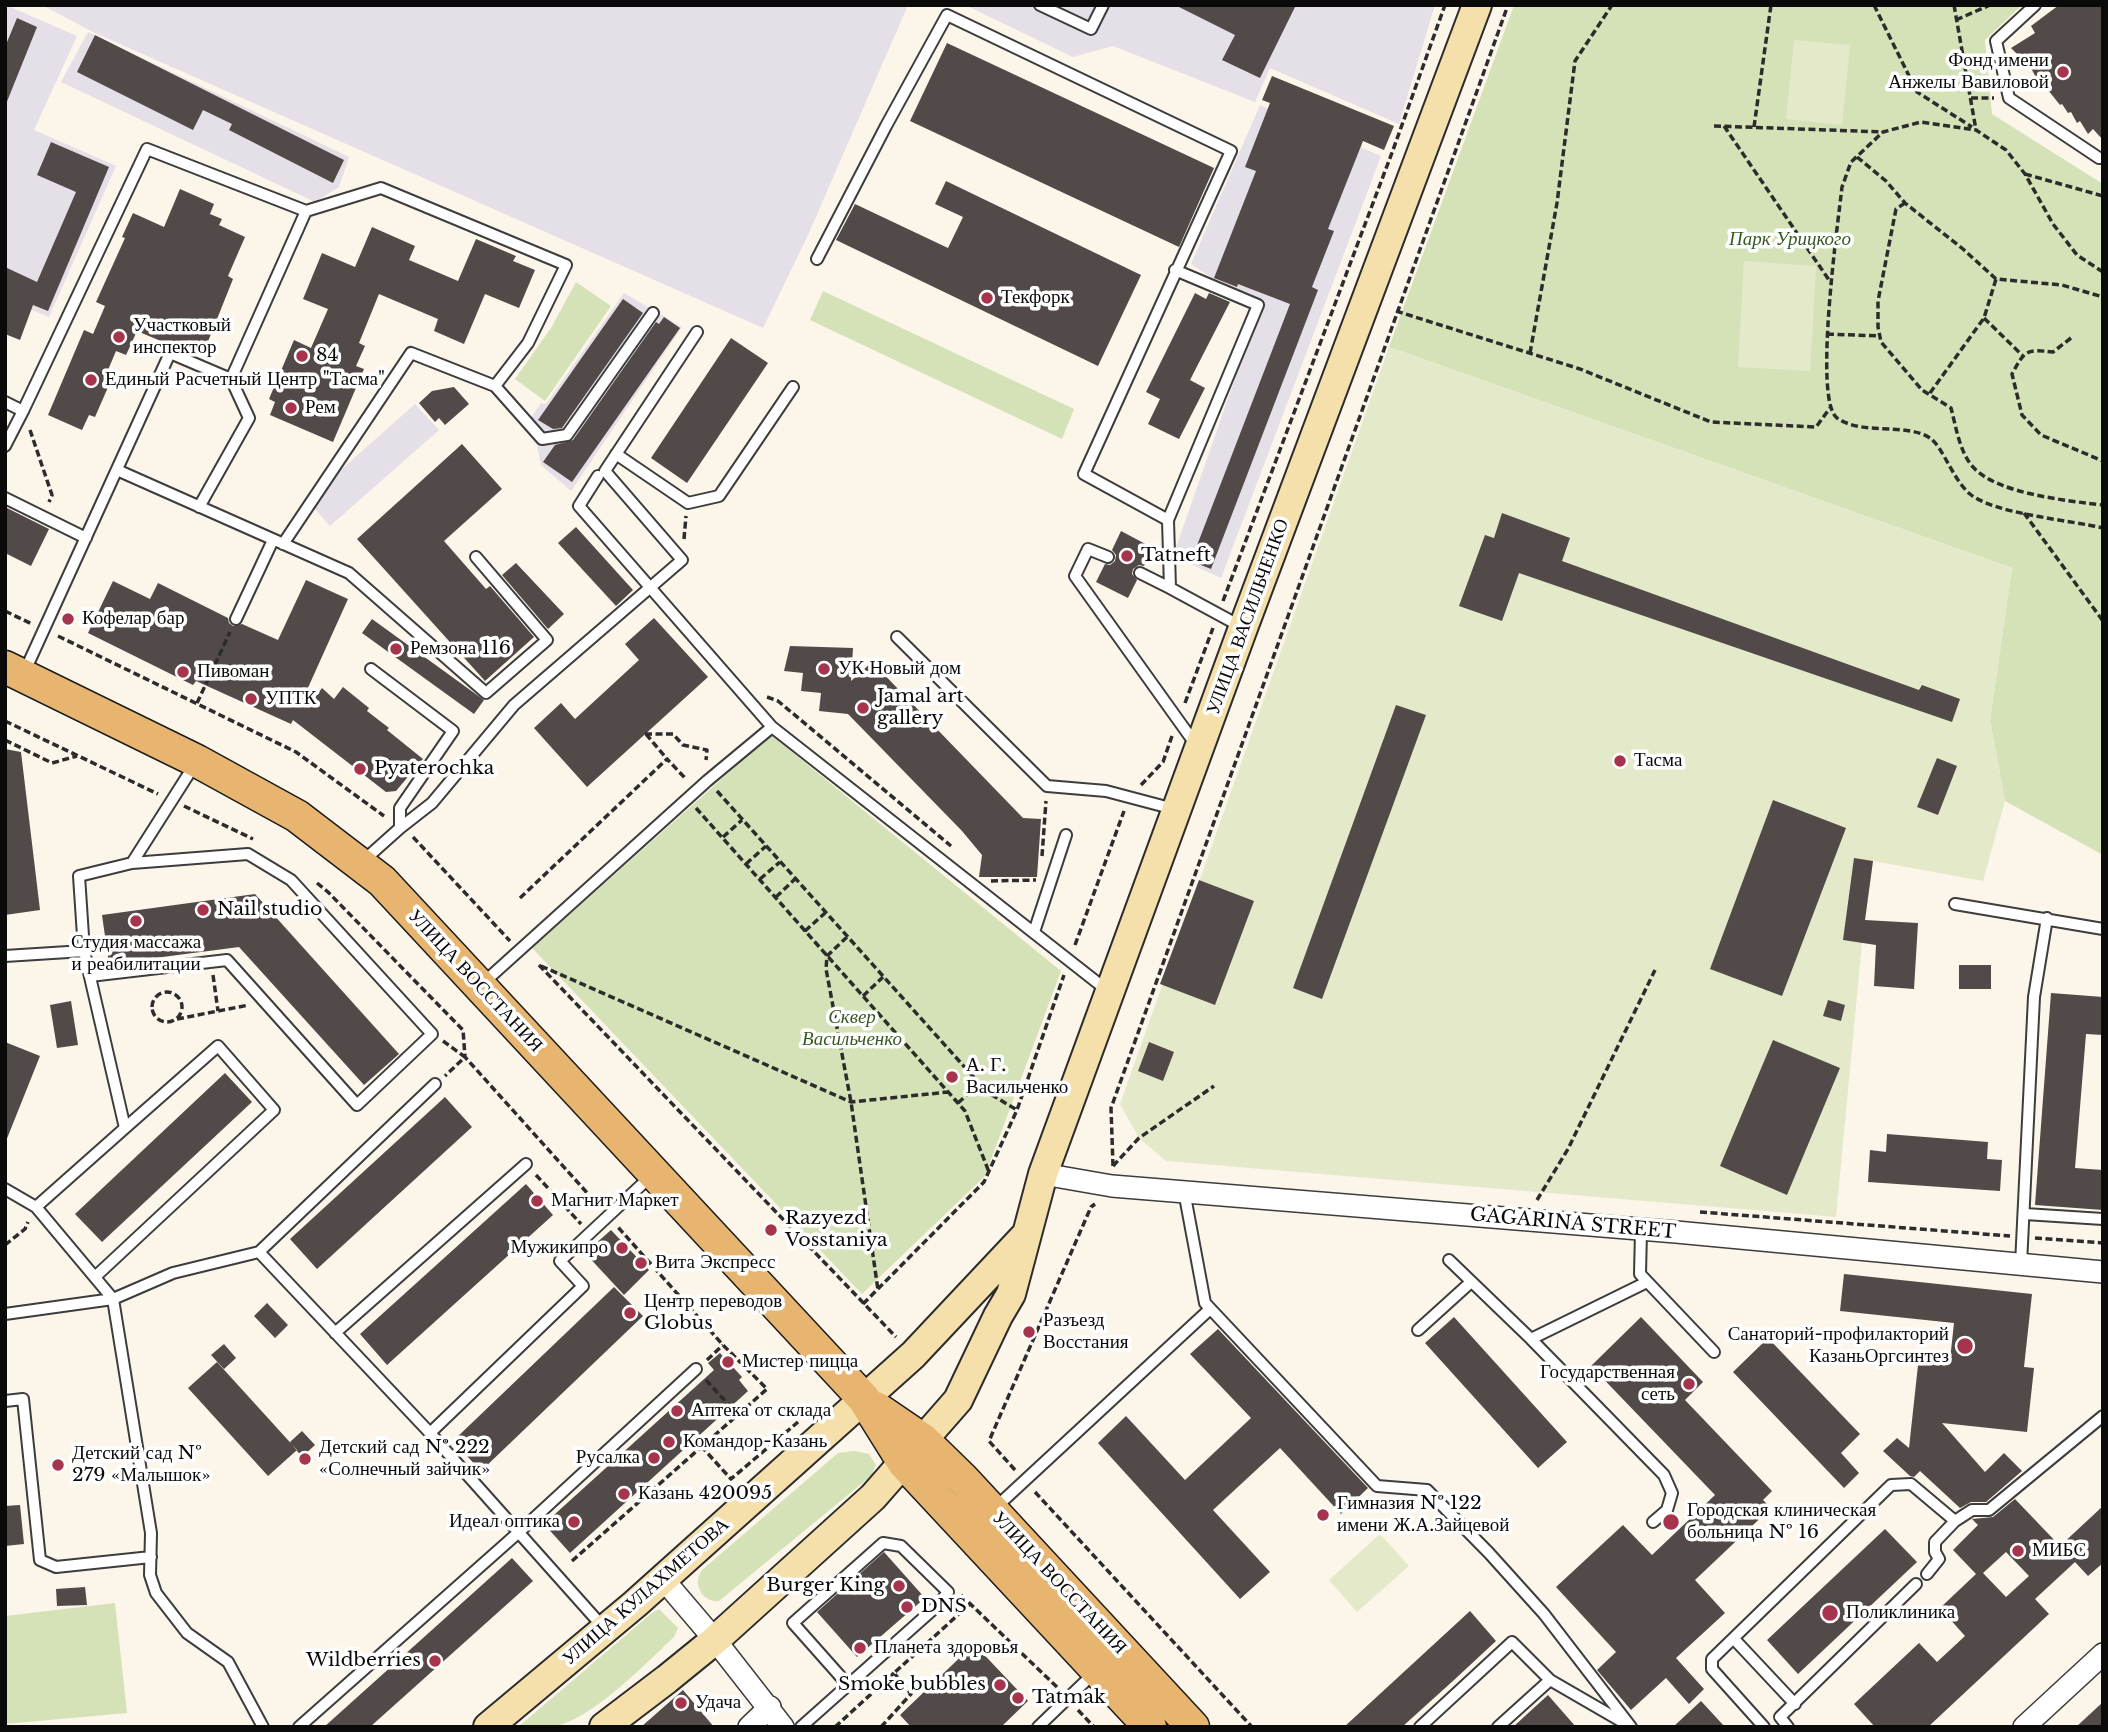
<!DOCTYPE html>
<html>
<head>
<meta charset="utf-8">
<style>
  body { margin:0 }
  #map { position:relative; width:2108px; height:1732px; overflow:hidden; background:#fcf5ea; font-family:"Libre Baskerville",serif }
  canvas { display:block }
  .frame { position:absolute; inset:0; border:7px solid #0a0a0a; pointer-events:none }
</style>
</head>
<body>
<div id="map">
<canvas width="2108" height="1732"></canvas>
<div class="frame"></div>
</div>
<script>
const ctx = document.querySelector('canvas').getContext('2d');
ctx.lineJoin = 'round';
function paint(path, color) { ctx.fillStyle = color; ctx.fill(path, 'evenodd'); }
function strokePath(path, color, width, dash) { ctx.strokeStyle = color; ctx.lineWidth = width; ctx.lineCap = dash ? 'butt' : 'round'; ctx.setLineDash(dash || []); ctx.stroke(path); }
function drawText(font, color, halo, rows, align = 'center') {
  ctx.font = font + ' "Libre Baskerville",serif'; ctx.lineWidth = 7; ctx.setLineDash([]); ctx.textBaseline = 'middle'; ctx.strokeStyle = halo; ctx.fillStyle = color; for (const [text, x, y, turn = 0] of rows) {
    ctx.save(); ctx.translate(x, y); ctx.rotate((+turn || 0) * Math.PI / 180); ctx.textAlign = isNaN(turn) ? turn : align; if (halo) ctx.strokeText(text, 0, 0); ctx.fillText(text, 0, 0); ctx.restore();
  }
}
const industrial = new Path2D(`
  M42 5H908L808 235 763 328 95 33Z
  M965 5H1435L1399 124 1270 68 1255 102 1113 46 1073 57Z
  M8 6 77 36 34 130 116 166 49 317 5 299V16Z
  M88 32 349 157 339 187 315 202 61 82Z
  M1260 105 1381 156 1221 578 1173 556 1261 304 1212 278 1191 264Z
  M624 293 682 327 571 491 541 465 531 418 541 403 546 404Z
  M415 404 439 430 330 526 307 500Z`);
const green = new Path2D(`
  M1514 5H2022L1985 40 1992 114 2103 184V855L2005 801 1990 720 2012 568 1389 347Z
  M576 282 611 306 545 401 515 379 551 328Z
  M823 291 1074 409 1062 439 810 320Z
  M771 735 1061 971 985 1176 862 1294 532 948Z
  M854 1451 869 1454 876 1465 871 1476 719 1601C702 1603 692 1583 702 1570L838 1453Z
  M115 1603 127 1713 5 1724V1616Z
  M659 1609 678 1628 674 1637C645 1664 590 1722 551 1727 540 1728 529 1727 518 1727L652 1613Z`);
const pitch = new Path2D(`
  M1794 40 1850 45 1842 125 1786 119Z
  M1744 261 1816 266 1810 371 1738 367Z
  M1389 347 2012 568 1990 720 2005 801 1983 881 1873 861 1862 943 1836 1217 1166 1161 1139 1138 1120 1104Z
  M1380 1534 1409 1566 1357 1612 1329 1580Z`);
const building = new Path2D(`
  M1175 5H1296L1260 78 1222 60 1235 35Z
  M2059 5H2103V140L2093 129 2088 134 2080 121 2077 123 2071 112 2068 113 2062 104 2060 105 2044 85 2041 87 2031 68 2011 48 2035 33 2031 26Z
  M17 18 37 27 6 104 5 47Z
  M95 35 344 160 333 183 229 130 232 124 203 110 193 130 77 72Z
  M947 43 1214 168 1179 247 910 121Z
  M1272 76 1394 126 1384 150 1363 141 1328 229 1334 231 1312 287 1318 290 1211 569 1191 561 1290 304 1238 284 1237 287 1214 278 1256 171 1245 167 1270 103 1262 100Z
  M51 142 109 167 48 311 33 305 20 340 5 334V267L37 282 76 192 37 175Z
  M946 181 1141 275 1098 366 836 240 855 204 948 248 963 217 935 204Z
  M180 189 214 204 210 214 222 219 219 225 245 237 228 276 233 279 207 344 201 340 194 355 137 331 126 355 116 351 103 382 109 385 95 417 89 415 82 430 48 415 84 330 93 334 105 306 96 302 125 238 122 237 133 213 164 227Z
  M372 227 415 246 409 260 458 281 476 239 516 256 513 261 535 270 519 308 485 294 464 344 434 331 438 319 379 294 359 343 365 346 356 366 364 369 333 442 270 415 275 402 269 399 294 340 311 348 328 309 303 299 322 253 355 267Z
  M1195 293 1206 299 1209 293 1230 302 1190 380 1205 388 1179 439 1148 424 1160 399 1146 392Z
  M623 299 643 313 562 428 553 429 538 420Z
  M664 317 680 328 572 482 543 462 555 445 573 440 656 322 659 324Z
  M731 338 768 363 687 483 651 458Z
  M454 387 469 404 445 425 439 418 435 422 419 403 432 391Z
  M462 444 502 489 444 541 486 589 490 586 534 637 485 681 357 539Z
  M5 507 49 529 31 566 5 553Z
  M1502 513 1570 538 1562 561 1919 690 1922 685 1960 699 1952 722 1519 573 1502 621 1459 606 1485 535 1494 538Z
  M576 527 633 590 616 606 558 543Z
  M1121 531 1153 548 1144 566 1139 565 1133 569 1132 574 1137 580 1128 598 1096 582 1105 564 1110 565 1115 561 1116 555 1112 550Z
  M516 563 564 614 548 629 502 575Z
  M306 580 348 599 302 701 309 706 322 688 334 699 343 687 369 708 367 711 389 728 387 730 423 759 396 791 386 792 293 720 291 724 196 681 193 685 88 633 113 581 150 599 158 583 228 618 229 623 233 626 242 624 278 640Z
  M654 618 708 677 587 787 534 728 561 703 575 719 639 660 625 644Z
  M372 619 484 700 474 714 362 633Z
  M790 646 853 648 851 681 872 662 1023 818 1041 819 1037 877H979L982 855 962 831 848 714 819 711 821 693 801 691 803 673 784 671Z
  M1396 705 1426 715 1322 999 1293 988Z
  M5 749 21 752 40 910 5 915Z
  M1937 758 1957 766 1938 815 1917 807Z
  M1773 800 1846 828 1782 996 1710 969Z
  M1854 858 1873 861 1865 920 1918 923 1914 989 1874 986 1876 945 1843 940Z
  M1199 880 1254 901 1215 1005 1160 984Z
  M255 894 399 1054 364 1085 239 947 109 964 102 915Z
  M1959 965H1991V989H1959Z
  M2051 993 2103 997V1035L2086 1034 2075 1168 2103 1170V1210L2035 1205Z
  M1828 1000 1845 1005 1841 1021 1823 1016Z
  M71 1001 78 1045 57 1048 50 1005Z
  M1773 1040 1840 1068 1787 1195 1720 1166Z
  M5 1042 40 1056 6 1141H5Z
  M1149 1042 1174 1052 1163 1081 1138 1071Z
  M225 1073 252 1102 102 1242 75 1214Z
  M445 1097 472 1127 317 1269 290 1239Z
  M1887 1134 1988 1142 1987 1159 2002 1160 2000 1191 1868 1182 1870 1150 1886 1152Z
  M526 1184 553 1215 387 1365 360 1334Z
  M611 1230 649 1270 624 1295 585 1253Z
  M1844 1274 2032 1294 2024 1367 2034 1368 2027 1432 1942 1423 1985 1472 2004 1453 2022 1471 1986 1502H1971L1960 1508 1920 1471 1914 1477 1910 1476 1883 1451 1897 1438 1909 1448 1919 1356 1950 1360 1954 1323 1840 1311Z
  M614 1287 643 1316 481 1471 453 1441Z
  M267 1303 288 1325 275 1338 254 1316Z
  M1454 1317 1567 1442 1538 1468 1425 1343Z
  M1641 1317 1703 1382 1685 1400 1772 1491 1763 1500 1771 1508 1695 1580 1725 1613 1676 1658 1704 1689 1689 1704 1666 1678 1631 1710 1597 1670 1616 1652 1556 1587 1623 1525 1652 1555 1715 1495 1591 1366Z
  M1218 1329 1368 1488 1341 1514 1280 1448 1213 1510 1270 1572 1240 1599 1098 1443 1126 1416 1185 1480 1251 1418 1190 1354Z
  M1768 1338 1860 1434 1841 1453 1859 1473 1844 1488 1733 1372Z
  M224 1344 236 1358 224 1369 211 1355Z
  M720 1353 742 1377 739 1380 748 1391 570 1553 544 1524 714 1370 708 1363Z
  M217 1362 297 1450 268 1476 188 1388Z
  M302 1431 315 1445 302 1457 290 1442Z
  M2015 1499 2060 1546 2103 1506V1563L2088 1576 2075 1562 2035 1599 2049 1614 1928 1727H1875L1854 1704 1919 1643 1937 1662 1965 1636 1940 1608 1976 1574 1953 1550 1978 1525 1972 1519 1993 1517ZM2006 1552 2029 1576 2006 1597 1983 1573Z
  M20 1505 24 1544 5 1546V1506Z
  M1885 1529 1917 1562 1798 1674 1767 1640Z
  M884 1552 925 1598 857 1657 817 1612Z
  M512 1558 533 1581 370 1727H324Z
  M85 1587 87 1605 57 1606 56 1589Z
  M1470 1611 1496 1641 1454 1680 1402 1727H1344Z
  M974 1644 1028 1701 1001 1727H911L900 1715Z
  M683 1690 714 1727H641Z
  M1548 1695 1576 1727H1513L1537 1705Z
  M1701 1701 1725 1727H1673Z
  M2103 1702V1727H2076Z`);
const path = new Path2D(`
  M1874 5 1917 92 1972 127
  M1954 5 1976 130
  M1956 20 1990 5
  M1971 98H1994
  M1714 126 1883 132
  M1724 126 1831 283
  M1754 127 1771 5
  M1857 157 1886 181 1905 203 1963 249 1996 279 2062 285 2103 297
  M2025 174 2103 196
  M1905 203 1896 209 1878 301V327L1881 342 1922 390 1951 408C1956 427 1960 454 1974 468 1998 494 2069 501 2103 505
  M2103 272 2077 255 2053 224 2025 174 2006 150 1976 130 1921 122 1883 132 1851 162 1842 187C1838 223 1813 400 1837 418 1863 436 1905 422 1930 438 1943 447 1953 480 1970 494 1994 514 2070 520 2103 528
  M1396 311 1580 369 1711 422 1816 427 1830 408
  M1984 318 2022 355
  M1827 334 1880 336
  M2071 338 2053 352C2026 349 2025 350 2012 374L2022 415 2041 435 2103 461
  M1530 353 1557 203 1575 61 1612 5
  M1930 393 1984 318 1996 279
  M30 430 52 495 49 502
  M2024 513 2103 621
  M684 539 686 516
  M1223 601 1393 150 1445 5
  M5 611 32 624
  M58 636 296 752 384 816
  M767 697 778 701 951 846
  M197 703 230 632
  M1185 703 1213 628
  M5 721 158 794
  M645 734H673L683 745 707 750 706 760
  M646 734 667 759
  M5 740 52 763 77 756
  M1141 785 1163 762 1172 736
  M717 791 987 1092 1017 1110
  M184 806 253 839
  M696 808 965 1111 989 1172
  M413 837 510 941
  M723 837 742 820
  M1042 856 1046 801
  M746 864 766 846
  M760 879 780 862
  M991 881 1036 880
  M317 883 328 892 463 1030 465 1057 598 1205
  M776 897 795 879
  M520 898 667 759 686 779
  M805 931 825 913
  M847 937 827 956 826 969 851 1102 878 1290
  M1075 945 1124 811
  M539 965 896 1337
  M541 966 851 1102 948 1092
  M213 975 218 1011
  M152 1007a15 15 0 1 1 30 0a15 15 0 1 1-30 0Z
  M863 996 883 977
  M177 1019 249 1005
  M443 1041 465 1057 445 1076
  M958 1103 979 1084
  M1113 1166 1111 1108 1508 5
  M1113 1166 1139 1138 1214 1086
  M536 1175 581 1224
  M1537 1200 1568 1149 1655 970
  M1700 1212 2010 1236
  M2035 1238 2103 1243
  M5 1245 25 1229 28 1222
  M863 1304 984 1182 1017 1110 1064 975
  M707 1360 723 1345
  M706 1380 737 1414
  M701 1446 731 1479 798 1422
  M1015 1470 989 1441 1091 1207 1095 1204
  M1035 1492 1252 1727
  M572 1561 767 1389 723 1345 617 1226
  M961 1595 1059 1689
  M1078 1710 1094 1727
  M835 1727 894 1673
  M881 1727 911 1694 894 1673 970 1604`);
const lane = new Path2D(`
  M1040 5 1091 29 1103 5
  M2035 5 1996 41 2009 98 2099 158H2103
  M817 259 886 126 947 15 1231 151 1084 474 1168 520 1170 588 1242 627
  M495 386 542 439 567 435 653 313
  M5 402 23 411 5 446
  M23 411 147 149 306 211
  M616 454 688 503 719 496 793 387
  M117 470 349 573 486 693 547 640 476 557
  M598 476 579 506 772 727 1108 991
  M5 498 86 538
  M199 507 249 418 231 379
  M1168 520 1258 305 1175 270
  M1108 557 1088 549 1075 576 1196 745
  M1140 573 1170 588
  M236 619 273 540
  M897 637 1047 786 1106 791 1174 809
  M371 669 453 731 400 808V828
  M24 673 170 353 231 379 306 211 381 188 566 265 528 343 495 386 411 353 283 544
  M362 862 400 828 432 803 514 705 682 560 605 471 697 332
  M1955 904 2103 929
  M1034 932 1066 835
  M84 951 125 1128 36 1207 113 1299 173 1273 259 1252 435 1084
  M5 956 84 951 79 876 132 863 195 764
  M90 976 227 960 357 1105 432 1034 291 880 248 854 132 863
  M481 985 707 781 772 727
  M5 1189 36 1207
  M1184 1191 1205 1303 1377 1486 1427 1490 1489 1553 1544 1614 1631 1727
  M2025 1214 2103 1219
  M1641 1231 1640 1274 1714 1352
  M259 1252 430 1433 603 1627
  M1449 1260 1531 1339 1664 1475 1672 1493 1667 1510 1653 1522
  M2021 1264 2034 997 2047 918
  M96 1276 274 1110 218 1046 125 1128
  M5 1314 113 1299 151 1533 150 1575 156 1593 187 1633 228 1662 263 1727
  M1418 1330 1471 1282
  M335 1333 526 1164
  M1531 1339 1647 1282
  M5 1401 23 1399 40 1560 56 1567 151 1557
  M430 1433 583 1286 560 1261 652 1175
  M994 1509 1210 1309
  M1955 1521 1972 1510H1989L2103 1416
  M1734 1639 1795 1704
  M1550 1680 1626 1724
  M299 1727 519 1532 696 1369
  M801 1727 938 1605 948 1592 901 1546 883 1543 793 1623 848 1685
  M1038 1727 1094 1673
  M1420 1727 1512 1642 1550 1680 1498 1727
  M1764 1727 1712 1669V1659L1891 1485 1911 1484 1955 1521 1935 1542V1552L1939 1559 1927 1574
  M1788 1727 1780 1717 1916 1584`);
const street = new Path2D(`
  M1043 1174 1112 1186 1676 1232 2103 1272
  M663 1579 715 1640 783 1727
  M749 1727 770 1707
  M2024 1727 2103 1654`);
const secondary = new Path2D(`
  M488 1727 635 1604 913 1355 1024 1237
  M604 1727 667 1679 715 1640 873 1497 958 1400 998 1316 1011 1294 1043 1174 1243 628 1477 5`);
const primary = new Path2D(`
  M5 667 197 761 297 816 382 881 864 1399 904 1463 1150 1727
  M876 1408 923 1440 962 1478 1193 1727`);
const markers = [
  [2063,72,7,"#a7344d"],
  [987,298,7,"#a7344d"],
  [119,337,7,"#a7344d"],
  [302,356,7,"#a7344d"],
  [91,380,7,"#a7344d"],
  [291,408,7,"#a7344d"],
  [1127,556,7,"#a7344d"],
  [68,619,7,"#a7344d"],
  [396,649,7,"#a7344d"],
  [824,669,7,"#a7344d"],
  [183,672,7,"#a7344d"],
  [251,699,7,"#a7344d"],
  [863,708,7,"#a7344d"],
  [1620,761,7,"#a7344d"],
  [360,769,7,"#a7344d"],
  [203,910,7,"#a7344d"],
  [136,921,7,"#a7344d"],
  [952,1077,7,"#a7344d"],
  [537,1201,7,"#a7344d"],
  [771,1230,7,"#a7344d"],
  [622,1248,7,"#a7344d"],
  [641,1263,7,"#a7344d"],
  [630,1313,7,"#a7344d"],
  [1029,1332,7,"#a7344d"],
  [1965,1346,9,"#a7344d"],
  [728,1362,7,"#a7344d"],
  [1689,1384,7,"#a7344d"],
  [677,1411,7,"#a7344d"],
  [669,1442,7,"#a7344d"],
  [654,1458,7,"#a7344d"],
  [305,1459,7,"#a7344d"],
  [58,1465,7,"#a7344d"],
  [624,1494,7,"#a7344d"],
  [1323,1515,7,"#a7344d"],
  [574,1522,7,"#a7344d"],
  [1671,1522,9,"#a7344d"],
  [2018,1551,7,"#a7344d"],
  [899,1586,7,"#a7344d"],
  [907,1607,7,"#a7344d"],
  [1830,1613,9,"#a7344d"],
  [860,1648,7,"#a7344d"],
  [435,1661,7,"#a7344d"],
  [1000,1685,7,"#a7344d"],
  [1018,1698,7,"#a7344d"],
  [681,1703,7,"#a7344d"]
];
const poiNames = [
  ["Фонд имени",2049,61,"right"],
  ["Анжелы Вавиловой",2049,83,"right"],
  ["Текфорк",1001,298],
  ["Участковый",133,326],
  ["инспектор",133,348],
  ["84",316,356],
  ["Единый Расчетный Центр \"Тасма\"",105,380],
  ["Рем",305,408],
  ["Tatneft",1141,556],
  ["Кофелар бар",82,619],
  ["Ремзона 116",410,649],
  ["УК Новый дом",838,669],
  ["Пивоман",197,672],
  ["Jamal art",877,697],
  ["gallery",877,719],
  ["УПТК",265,699],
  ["Тасма",1634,761],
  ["Pyaterochka",374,769],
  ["Nail studio",217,910],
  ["Студия массажа",136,943,"center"],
  ["и реабилитации",136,965,"center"],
  ["А. Г.",966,1066],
  ["Васильченко",966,1088],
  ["Магнит Маркет",551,1201],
  ["Razyezd",785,1219],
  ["Vosstaniya",785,1241],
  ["Мужикипро",608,1248,"right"],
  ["Вита Экспресс",655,1263],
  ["Центр переводов",644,1302],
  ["Globus",644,1324],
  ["Разъезд",1043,1321],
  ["Восстания",1043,1343],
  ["Санаторий-профилакторий",1949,1335,"right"],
  ["КазаньОргсинтез",1949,1357,"right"],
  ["Мистер пицца",742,1362],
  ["Государственная",1675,1373,"right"],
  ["сеть",1675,1395,"right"],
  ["Аптека от склада",691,1411],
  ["Командор-Казань",683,1442],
  ["Детский сад № 222",319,1448],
  ["«Солнечный зайчик»",319,1470],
  ["Детский сад №",72,1454],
  ["279 «Малышок»",72,1476],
  ["Русалка",640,1458,"right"],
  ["Казань 420095",638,1494],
  ["Гимназия № 122",1337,1504],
  ["имени Ж.А.Зайцевой",1337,1526],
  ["Городская клиническая",1687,1511],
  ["больница № 16",1687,1533],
  ["Идеал оптика",560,1522,"right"],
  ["МИБС",2032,1551],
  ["Burger King",885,1586,"right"],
  ["DNS",921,1607],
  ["Поликлиника",1846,1613],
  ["Планета здоровья",874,1648],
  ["Wildberries",421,1661,"right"],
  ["Smoke bubbles",986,1685,"right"],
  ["Tatmak",1032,1698],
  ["Удача",695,1703]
];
const parkNames = [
  ["Парк Урицкого",1790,240],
  ["Сквер",852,1018],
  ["Васильченко",852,1040]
];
const streetNames = [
  ["УЛИЦА ВАСИЛЬЧЕНКО",1248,617,-70],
  ["УЛИЦА ВОССТАНИЯ",475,981,47],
  ["GAGARINA STREET",1573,1224,5],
  ["УЛИЦА ВОССТАНИЯ",1059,1583,47],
  ["УЛИЦА КУЛАХМЕТОВА",646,1592,-41]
];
paint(industrial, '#e5dfe8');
paint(green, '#d5e2b8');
paint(pitch, '#e4eac9');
paint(building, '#514a48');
strokePath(lane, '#3d3d3d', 14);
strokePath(street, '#3d3d3d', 24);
strokePath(secondary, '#2c2c2c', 32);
strokePath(primary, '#1b1b1b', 35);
strokePath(path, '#2c2c2c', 3.5, [7, 3.5]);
strokePath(lane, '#fff', 10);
strokePath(street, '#fff', 21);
strokePath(secondary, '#f5e0ac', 28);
strokePath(primary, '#e7b56f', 32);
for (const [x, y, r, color] of markers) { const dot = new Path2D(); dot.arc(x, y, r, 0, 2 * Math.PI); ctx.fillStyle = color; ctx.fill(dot); strokePath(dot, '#fff', 2.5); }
drawText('19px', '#0a0a0a', '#fff', poiNames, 'left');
drawText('italic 19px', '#375823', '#fff', parkNames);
drawText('19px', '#0a0a0a', '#fff', streetNames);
</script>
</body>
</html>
